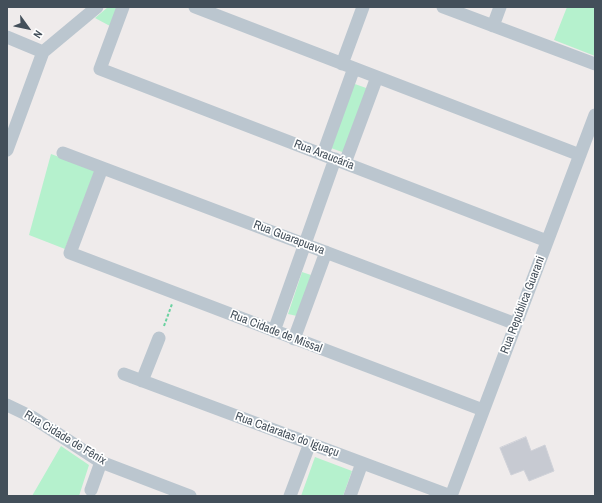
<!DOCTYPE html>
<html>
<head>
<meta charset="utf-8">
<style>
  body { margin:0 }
  #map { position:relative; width:602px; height:503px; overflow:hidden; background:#efebeb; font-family:"Archivo Narrow",sans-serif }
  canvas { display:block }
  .frame { position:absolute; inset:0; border:8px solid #434f5a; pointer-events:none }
  .north { position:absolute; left:8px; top:8px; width:40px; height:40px; -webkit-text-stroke:3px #fff; paint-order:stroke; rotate:123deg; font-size:11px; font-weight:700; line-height:16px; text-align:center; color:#434f5a }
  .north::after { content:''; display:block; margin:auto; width:14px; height:18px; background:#434f5a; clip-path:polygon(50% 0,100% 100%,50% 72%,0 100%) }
</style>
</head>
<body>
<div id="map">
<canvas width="602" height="503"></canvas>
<div class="frame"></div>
<div class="north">N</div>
</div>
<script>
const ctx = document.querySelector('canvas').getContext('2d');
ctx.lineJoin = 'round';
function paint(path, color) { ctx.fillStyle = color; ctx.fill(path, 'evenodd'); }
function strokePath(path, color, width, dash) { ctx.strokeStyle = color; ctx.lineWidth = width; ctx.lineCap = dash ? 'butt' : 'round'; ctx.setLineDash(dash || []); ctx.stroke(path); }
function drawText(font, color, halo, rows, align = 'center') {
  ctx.font = font + ' "Archivo Narrow",sans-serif'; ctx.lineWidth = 3.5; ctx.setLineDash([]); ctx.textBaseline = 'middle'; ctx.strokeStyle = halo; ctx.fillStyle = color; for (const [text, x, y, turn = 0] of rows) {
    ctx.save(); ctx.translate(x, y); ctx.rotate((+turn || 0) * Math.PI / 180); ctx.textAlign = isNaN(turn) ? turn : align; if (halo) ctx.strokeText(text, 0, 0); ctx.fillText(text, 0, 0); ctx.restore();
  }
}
const green = new Path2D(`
  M108 7H118L110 26 95 18Z
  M567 7H594L595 56 554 40Z
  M352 83 369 89 345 153 328 147Z
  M51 154 95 170 65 249 29 235Z
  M302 272 311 275 297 316 288 314Z
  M61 446 89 465 79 496H32Z
  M315 457 352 471 343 496H301Z`);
const building = new Path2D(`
  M526 437 531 451 545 445 554 471 529 481 524 470 511 475 500 448Z`);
const path = new Path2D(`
  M164 326 172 304`);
const minor = new Path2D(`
  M123 7 100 69 547 241
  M195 7 580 155
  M443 7 595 64
  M493 26 500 7
  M7 37 43 52
  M342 64 363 7
  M7 150 43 52 97 7
  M63 153 516 324
  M323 154 354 68
  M345 163 377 77
  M102 168 70 253 483 410
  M274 331 335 159
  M294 339 326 252
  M124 374 451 496
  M142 381 159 338
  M7 405 32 417 101 462 190 496
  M91 490 101 462
  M290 496 310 443
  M350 496 362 463
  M451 496 595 115`);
const streetNames = [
  ["Rua Araucária",324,155,21],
  ["Rua Guarapuava",289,238,21],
  ["Rua República Guarani",523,305,-69],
  ["Rua Cidade de Missal",276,332,21],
  ["Rua Cataratas do Iguaçu",287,435,20],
  ["Rua Cidade de Fênix",65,438,31]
];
paint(green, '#b5f1cd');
paint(building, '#c7cad2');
strokePath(building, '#cfd1d8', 1);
strokePath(path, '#6bd1a0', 2, [3, 2]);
strokePath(minor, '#bbc6cf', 13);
drawText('12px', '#434f5a', '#fff', streetNames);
</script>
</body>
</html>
